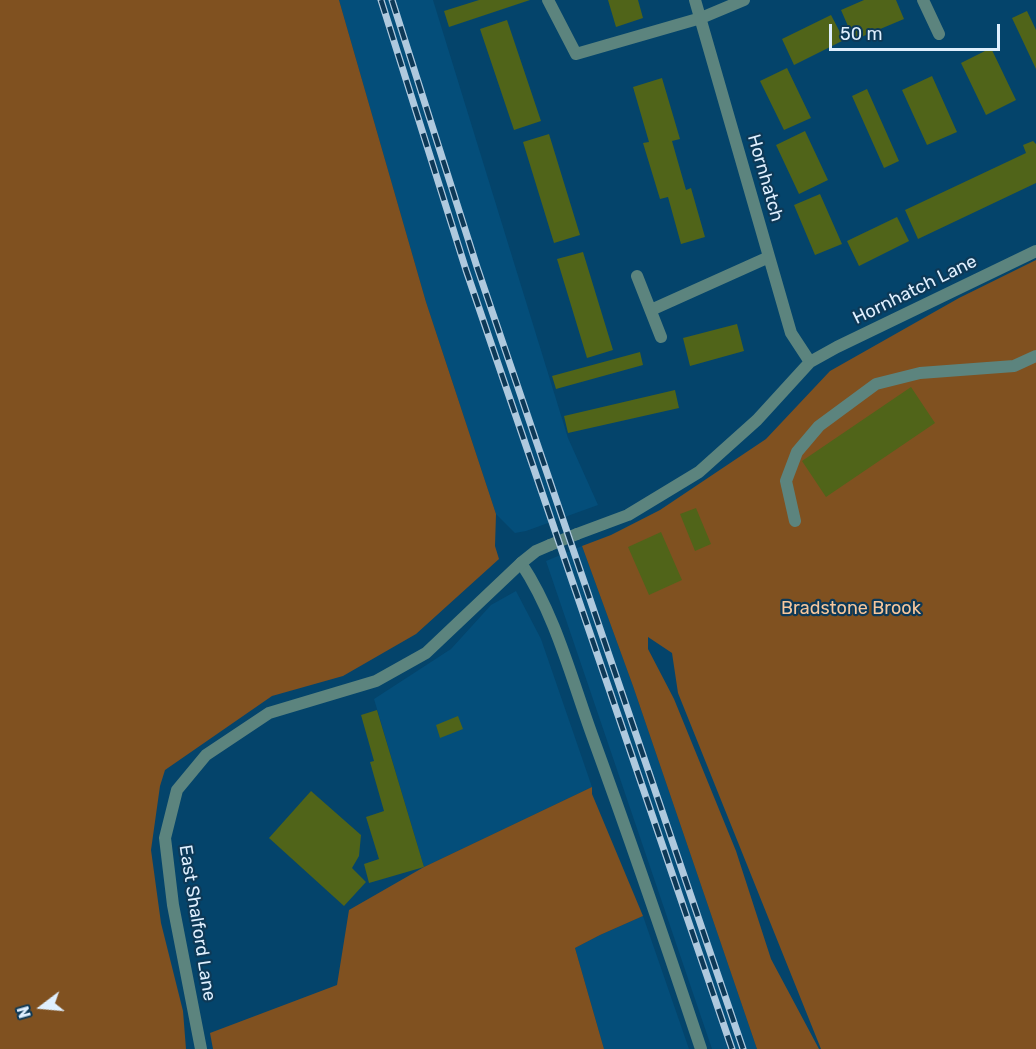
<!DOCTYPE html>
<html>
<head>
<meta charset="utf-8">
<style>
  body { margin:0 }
  #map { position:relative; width:1036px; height:1049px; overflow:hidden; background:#04446b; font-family:Rubik,sans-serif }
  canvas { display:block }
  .north { position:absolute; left:12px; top:977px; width:60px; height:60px; -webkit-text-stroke:4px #0d3957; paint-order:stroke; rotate:254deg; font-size:16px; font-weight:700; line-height:24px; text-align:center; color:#dfeffe }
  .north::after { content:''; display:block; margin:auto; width:21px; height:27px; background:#dfeffe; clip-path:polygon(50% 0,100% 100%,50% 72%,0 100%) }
  .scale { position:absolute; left:829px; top:24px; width:171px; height:27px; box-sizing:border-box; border:3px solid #dfeffe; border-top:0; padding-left:8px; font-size:18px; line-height:21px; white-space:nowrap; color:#dfeffe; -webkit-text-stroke:4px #0d3957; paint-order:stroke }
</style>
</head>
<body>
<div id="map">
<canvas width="1036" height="1049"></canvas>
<div class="north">N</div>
<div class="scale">50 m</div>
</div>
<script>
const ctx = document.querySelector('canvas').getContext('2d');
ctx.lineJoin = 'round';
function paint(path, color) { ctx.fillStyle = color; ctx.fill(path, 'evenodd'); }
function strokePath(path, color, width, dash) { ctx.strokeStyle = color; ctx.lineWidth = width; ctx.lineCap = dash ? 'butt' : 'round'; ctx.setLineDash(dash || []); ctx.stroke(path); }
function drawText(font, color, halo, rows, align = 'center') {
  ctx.font = font + ' Rubik,sans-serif'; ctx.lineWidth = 4.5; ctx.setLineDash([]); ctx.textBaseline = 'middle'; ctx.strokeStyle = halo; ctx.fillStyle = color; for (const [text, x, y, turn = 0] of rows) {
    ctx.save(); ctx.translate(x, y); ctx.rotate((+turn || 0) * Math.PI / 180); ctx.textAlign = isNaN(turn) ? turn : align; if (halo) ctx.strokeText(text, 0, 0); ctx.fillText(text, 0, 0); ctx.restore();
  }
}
const built = new Path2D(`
  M339 0H433L568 438 598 505 526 531 515 533 496 514 426 302Z
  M582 546 633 686 757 1049H712L546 561Z
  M516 591 541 639 592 787 424 867 374 699 451 649 491 605Z
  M643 916 689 1049H604L575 948 600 935Z`);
const green = new Path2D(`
  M0 0H339L426 302 496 514 495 546 499 559 416 634 343 676 272 696 165 770 160 786 151 850 161 923 183 1011 186 1049H0Z
  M1036 260V1049H821L678 693 672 653 648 637V649L674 699 736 851 771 959 819 1049H757L633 686 582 546 611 535 660 510 766 439 830 371 959 298Z
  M592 787V794L643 916 600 935 575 948 604 1049H213L210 1033 337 985 349 910 424 867Z`);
const building = new Path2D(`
  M479 0H530L449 27 444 11Z
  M608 0H638L643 18 616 27Z
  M864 0H896L904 19 854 40 841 10Z
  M1027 11 1036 30V69L1012 18Z
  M831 15 844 40 794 65 782 39Z
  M507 20 541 121 514 130 480 29Z
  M991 48 1016 100 986 115 961 63Z
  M787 68 811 118 784 130 760 81Z
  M932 76 957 132 927 145 902 90Z
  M662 78 680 139 672 141 686 190 691 188 705 237 681 244 668 197 660 199 643 143 649 142 633 87Z
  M867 89 899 161 884 168 852 96Z
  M805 131 828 180 799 194 776 145Z
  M549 134 580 235 554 243 523 142Z
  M1033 141 1036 144V183L918 239 905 210 1026 153 1023 145Z
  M820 194 842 244 815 255 794 205Z
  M897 217 909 241 859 266 847 241Z
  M583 252 613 350 587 358 557 259Z
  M737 324 744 351 690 366 683 338Z
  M640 352 643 365 556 389 552 376Z
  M911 387 935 423 826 497 802 461Z
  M675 390 679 408 568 433 564 416Z
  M696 508 711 544 695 551 680 514Z
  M661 532 682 580 649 595 628 547Z
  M377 710 424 867 369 883 364 864 379 859 366 817 384 811 370 762 374 761 361 715Z
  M458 716 463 729 440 738 436 725Z
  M311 791 361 835 359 856 352 868 366 882 344 906 269 838Z`);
const lane = new Path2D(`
  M795 521 786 481 797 452 819 426 876 384 920 373 1014 366 1036 356
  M550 545 577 534
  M521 563C555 614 571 677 592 735 630 839 666 944 701 1049`);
const street = new Path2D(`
  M548 0 576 54 701 18 744 0
  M695 0 791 333 810 362
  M923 0 939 34
  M637 276 661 337
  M651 310 769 257
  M577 534 628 515 699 472 757 420 810 362 837 347 1036 251
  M201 1049 173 905 165 838 177 790 206 755 269 713 376 681 426 653 521 563 536 551 550 545`);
const rail = new Path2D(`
  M381 0 466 270 732 1049
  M392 0 477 267 743 1049`);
const streetNames = [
  ["Hornhatch",765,178,74],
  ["Hornhatch Lane",915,290,-26],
  ["East Shalford Lane",197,923,81]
];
const parkNames = [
  ["Bradstone Brook",851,609]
];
paint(built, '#044e7a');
paint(green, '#805120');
paint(building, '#506419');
strokePath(lane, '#5c847e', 12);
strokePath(street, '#5c847e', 12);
strokePath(rail, '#afc9de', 7);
strokePath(rail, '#0d3957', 4.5, [14]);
drawText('18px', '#dfeffe', '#0d3957', streetNames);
drawText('18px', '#f7c79c', '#0d3957', parkNames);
</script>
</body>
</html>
